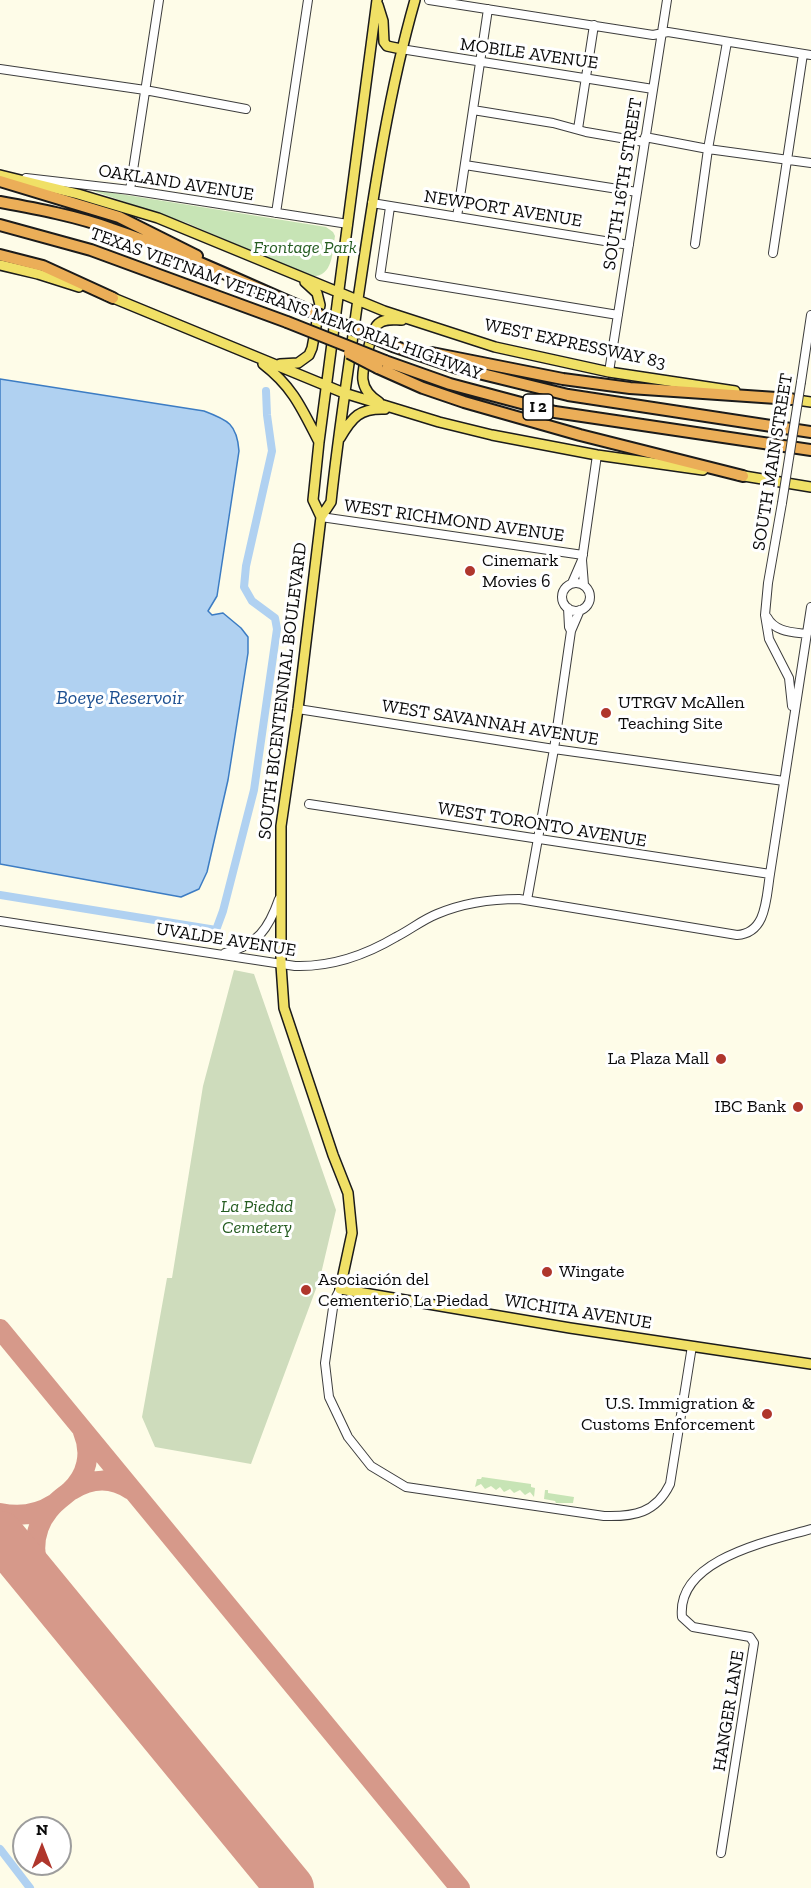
<!DOCTYPE html>
<html>
<head>
<meta charset="utf-8">
<style>
  body { margin:0 }
  #map { position:relative; width:811px; height:1888px; overflow:hidden; background:#fefce8; font-family:"Zilla Slab",serif }
  canvas { display:block }
  .north { position:absolute; left:12px; top:1816px; width:60px; height:60px; box-sizing:border-box; background:#fff; border:2px solid #9d9d9d; border-radius:50%; rotate:0deg; font-size:16px; font-weight:700; line-height:24px; text-align:center; color:#0a0a0a }
  .north::after { content:''; display:block; margin:auto; width:21px; height:27px; background:#af362c; clip-path:polygon(50% 0,100% 100%,50% 72%,0 100%) }
</style>
</head>
<body>
<div id="map">
<canvas width="811" height="1888"></canvas>
<div class="north">N</div>
</div>
<script>
const ctx = document.querySelector('canvas').getContext('2d');
ctx.lineJoin = 'round';
function paint(path, color) { ctx.fillStyle = color; ctx.fill(path, 'evenodd'); }
function strokePath(path, color, width, dash) { ctx.strokeStyle = color; ctx.lineWidth = width; ctx.lineCap = dash ? 'butt' : 'round'; ctx.setLineDash(dash || []); ctx.stroke(path); }
function drawText(font, color, halo, rows, align = 'center') {
  ctx.font = font + ' "Zilla Slab",serif'; ctx.lineWidth = 6; ctx.setLineDash([]); ctx.textBaseline = 'middle'; ctx.strokeStyle = halo; ctx.fillStyle = color; for (const [text, x, y, turn = 0] of rows) {
    ctx.save(); ctx.translate(x, y); ctx.rotate((+turn || 0) * Math.PI / 180); ctx.textAlign = isNaN(turn) ? turn : align; if (halo) ctx.strokeText(text, 0, 0); ctx.fillText(text, 0, 0); ctx.restore();
  }
}
const green = new Path2D(`
  M95 190 326 227 333 232 335 236C332 254 333 279 309 276L187 223 93 191Z
  M482 1477 531 1484V1487L535 1488 534 1497 530 1492 525 1495 520 1490 514 1493 510 1489 504 1492 500 1487 496 1490 491 1486 485 1489 481 1484 475 1487 477 1479H481Z
  M545 1490H548V1493L574 1497 573 1503H556L555 1501 544 1499Z`);
const cemetery = new Path2D(`
  M234 970 254 974 336 1210 320 1278 251 1464 155 1447 142 1417 167 1278H172L203 1086Z`);
const water = new Path2D(`
  M0 379 204 411C228 420 237 424 239 451L217 596 208 611 212 615 223 613 241 628 248 637V653L228 780 207 872 199 889 181 897 0 864Z`);
const canal = new Path2D(`
  M0 895 216 930 223 911 254 790 277 629 275 618 252 601 244 587 246 566 272 451 267 415 266 391
  M0 1849 30 1888`);
const taxiway = new Path2D(`
  M0 1329 460 1888
  M72 1490C91 1478 112 1477 131 1490
  M0 1513C19 1517 37 1515 54 1504
  M50 1596C34 1568 27 1537 49 1510 55 1502 63 1497 70 1491 87 1476 92 1453 83 1432`);
const runway = new Path2D(`
  M0 1535 290 1888`);
const minor = new Path2D(`
  M429 0 653 35 668 32 811 55
  M401 49 653 89
  M0 69 145 90 246 109
  M473 110 553 123 586 132 644 142
  M578 129 594 25
  M645 137 708 149 811 163
  M465 165 637 192
  M26 178 130 190 348 224
  M130 190 159 0
  M372 203 629 245
  M390 207 380 276 618 315
  M276 213 308 0
  M457 217 488 9
  M695 244 708 149 727 42
  M773 253 803 54
  M609 372 667 0
  M801 382 811 315
  M782 503 768 583 765 615 769 639 789 678 792 706
  M321 517 583 555
  M562 597a14 14 0 1 1 28 0a14 14 0 1 1-28 0Z
  M572 583 582 560
  M584 585 582 560 597 455
  M568 608 569 627 571 631
  M767 617C775 632 791 632 807 634
  M298 709 554 749 784 781
  M309 804 770 874
  M527 900 554 749 571 631 580 610
  M0 921 295 966C332 967 364 956 396 937 410 930 422 920 437 914 463 903 490 899 519 899L737 935C767 933 766 898 770 874L811 607
  M225 953C257 946 269 928 279 899
  M340 1289 334 1301 325 1363 329 1397 348 1437 371 1466 406 1487 604 1516C634 1517 656 1513 670 1484L692 1346
  M721 1853 754 1643 750 1637 693 1627 682 1617C676 1559 770 1541 811 1529`);
const major = new Path2D(`
  M415 0C387 98 373 199 358 299 349 367 338 434 331 502L321 517 298 709 281 826V965L284 1008 333 1155 348 1193 352 1233 340 1289 570 1328 811 1364
  M378 5 383 21 384 42 387 46 401 49
  M0 175 78 194 158 218 384 311 495 347 609 372 735 391
  M0 265 38 274 79 287
  M106 295 344 393 439 422 492 435 597 455 703 470
  M263 364C293 387 302 409 319 442
  M280 364 298 363 309 355 312 348 320 305 317 293 305 282
  M790 399 811 402
  M379 402C355 387 363 369 369 346 371 339 373 328 378 324 385 318 394 320 402 320
  M340 438C352 417 360 408 385 409
  M738 475 811 487
  M321 517 313 500 319 442 377 0`);
const highway = new Path2D(`
  M0 181 119 217 197 256
  M0 202C38 209 76 216 112 229 172 249 230 276 287 301
  M0 225 91 250 287 322
  M0 255 43 266 113 298
  M393 346 458 368 568 395 811 432
  M432 353 563 379 630 388 791 399
  M385 361 450 384 555 412 811 450
  M378 368 423 388 464 402 580 435 743 476`);
const minorBridge = new Path2D(`
  M782 503 801 382`);
const highwayBridge = new Path2D(`
  M287 301 393 346
  M287 322 385 361
  M349 353 378 368`);
const markers = [
  [470,571,6,"#af362c"],
  [606,713,6,"#af362c"],
  [721,1059,6,"#af362c"],
  [798,1107,6,"#af362c"],
  [547,1272,6,"#af362c"],
  [306,1290,6,"#af362c"],
  [767,1414,6,"#af362c"]
];
const shields = [
  [538,407,30]
];
const shieldNames = [
  ["I 2",538,407]
];
const streetNames = [
  ["MOBILE AVENUE",529,54,8],
  ["OAKLAND AVENUE",176,183,9],
  ["SOUTH 16TH STREET",623,184,-81],
  ["NEWPORT AVENUE",503,209,9],
  ["TEXAS VIETNAM VETERANS MEMORIAL HIGHWAY",286,304,20],
  ["WEST EXPRESSWAY 83",575,344,12],
  ["SOUTH MAIN STREET",773,462,-81],
  ["WEST RICHMOND AVENUE",454,521,8],
  ["SOUTH BICENTENNIAL BOULEVARD",283,691,-83],
  ["WEST SAVANNAH AVENUE",490,723,9],
  ["WEST TORONTO AVENUE",542,825,9],
  ["UVALDE AVENUE",226,940,9],
  ["WICHITA AVENUE",578,1312,9],
  ["HANGER LANE",729,1711,-81]
];
const parkNames = [
  ["Frontage Park",305,248],
  ["La Piedad",257,1207],
  ["Cemetery",257,1228]
];
const poiNames = [
  ["Cinemark",482,561],
  ["Movies 6",482,582],
  ["UTRGV McAllen",618,703],
  ["Teaching Site",618,724],
  ["La Plaza Mall",709,1059,"right"],
  ["IBC Bank",786,1107,"right"],
  ["Wingate",559,1272],
  ["Asociación del",318,1280],
  ["Cementerio La Piedad",318,1301],
  ["U.S. Immigration &",755,1404,"right"],
  ["Customs Enforcement",755,1425,"right"]
];
const waterNames = [
  ["Boeye Reservoir",120,698]
];
paint(green, '#c7e4b5');
paint(cemetery, '#cedcbc');
paint(water, '#b0d1f1');
strokePath(water, '#3c7cc3', 1.5);
strokePath(canal, '#b0d1f1', 8);
strokePath(taxiway, '#d6998a', 20);
strokePath(runway, '#d6998a', 48);
strokePath(minor, '#3d3d3d', 10);
strokePath(major, '#1b1b1b', 12);
strokePath(highway, '#1b1b1b', 14);
strokePath(minor, '#fff', 8);
strokePath(major, '#f0e066', 9);
strokePath(highway, '#ebae58', 10);
strokePath(minorBridge, '#3d3d3d', 10, []);
strokePath(highwayBridge, '#1b1b1b', 14, []);
strokePath(minorBridge, '#fff', 8);
strokePath(highwayBridge, '#ebae58', 10);
for (const [x, y, r, color] of markers) { const dot = new Path2D(); dot.arc(x, y, r, 0, 2 * Math.PI); ctx.fillStyle = color; ctx.fill(dot); strokePath(dot, '#fff', 2); }
for (const [x, y, w] of shields) { const box = new Path2D(); box.roundRect(x - w / 2, y - 13, w, 26, 4.5); ctx.fillStyle = '#fff'; ctx.fill(box); strokePath(box, '#0a0a0a', 1.5); }
drawText('bold 16px', '#0a0a0a', null, shieldNames);
drawText('18px', '#0a0a0a', '#fff', streetNames);
drawText('italic 18px', '#245c20', '#fff', parkNames);
drawText('18px', '#0a0a0a', '#fff', poiNames, 'left');
drawText('italic 20px', '#1d5091', '#fff', waterNames);
</script>
</body>
</html>
